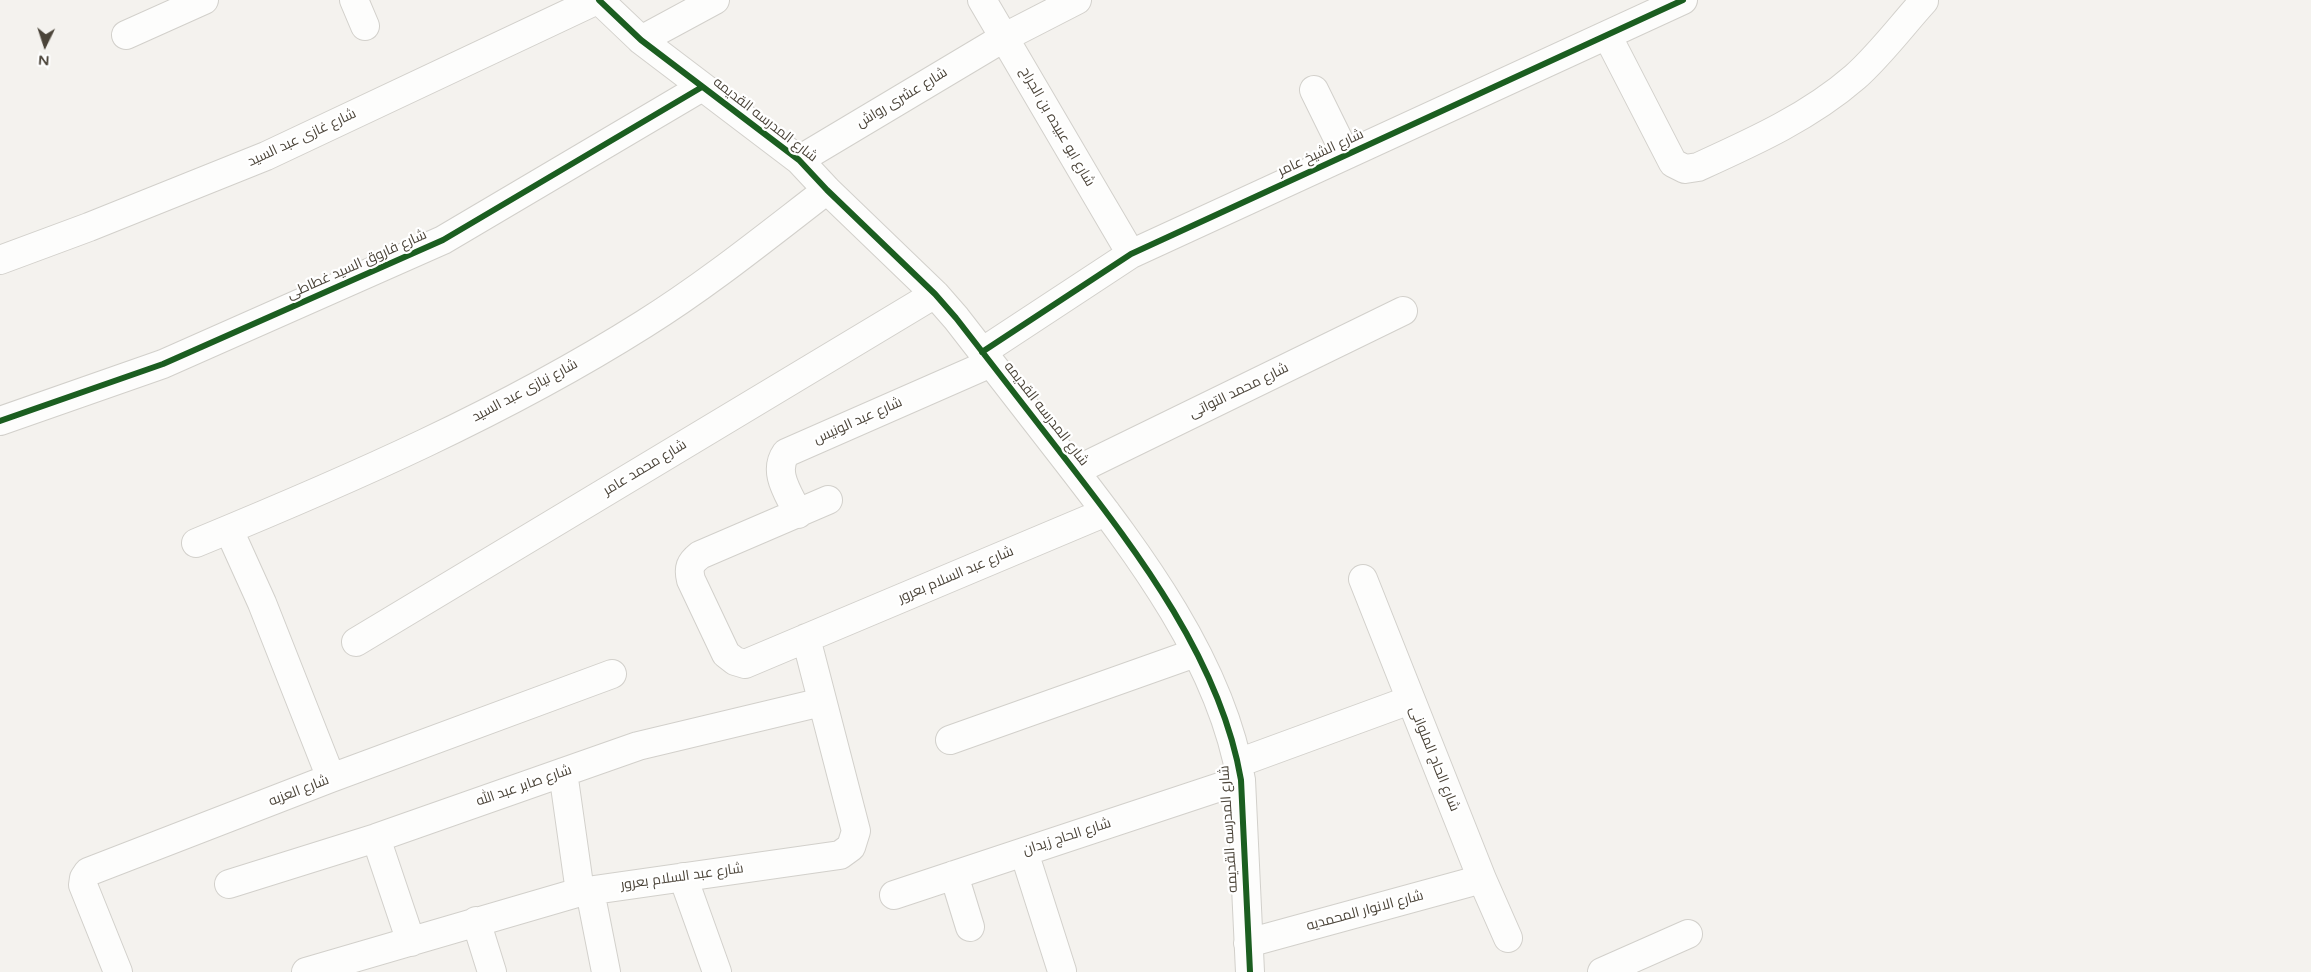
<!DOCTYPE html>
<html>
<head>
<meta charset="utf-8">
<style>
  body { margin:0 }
  #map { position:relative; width:2311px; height:972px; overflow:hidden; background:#f4f2ee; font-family:"Varela Round",sans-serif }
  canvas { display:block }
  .north { position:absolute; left:20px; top:20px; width:50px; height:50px; -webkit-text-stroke:4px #fff; paint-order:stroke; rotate:184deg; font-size:14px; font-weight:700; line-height:20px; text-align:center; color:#4b4439 }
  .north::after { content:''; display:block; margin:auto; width:18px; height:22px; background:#4b4439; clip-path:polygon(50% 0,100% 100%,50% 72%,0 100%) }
</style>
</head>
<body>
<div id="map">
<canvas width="2311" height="972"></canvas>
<div class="north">N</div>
</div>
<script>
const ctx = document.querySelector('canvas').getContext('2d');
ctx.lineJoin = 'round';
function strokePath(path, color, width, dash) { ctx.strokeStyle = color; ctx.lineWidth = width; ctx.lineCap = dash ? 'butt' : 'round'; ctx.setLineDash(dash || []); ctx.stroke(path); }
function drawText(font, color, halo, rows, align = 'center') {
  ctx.font = font + ' "Varela Round",Cairo,sans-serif'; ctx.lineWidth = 4.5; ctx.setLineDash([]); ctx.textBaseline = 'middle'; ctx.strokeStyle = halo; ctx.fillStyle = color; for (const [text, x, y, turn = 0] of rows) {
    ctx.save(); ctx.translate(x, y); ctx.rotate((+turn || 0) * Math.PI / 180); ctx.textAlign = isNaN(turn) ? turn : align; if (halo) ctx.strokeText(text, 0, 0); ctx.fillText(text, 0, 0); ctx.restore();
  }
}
const street = new Path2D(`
  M354 0 365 26
  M599 0 641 40 799 160 827 190 935 294 956 318C993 366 1030 413 1067 461 1139 554 1221 662 1241 780L1250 972
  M982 0 1131 254
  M126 35 204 0
  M1607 35 1673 163 1685 169 1698 167C1753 142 1809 117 1855 77 1879 56 1903 24 1924 1
  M641 40 715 0
  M1314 90 1346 155
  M799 160 1005 37 1077 0
  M0 260 89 227 266 156 597 0
  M982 352 1131 254 1683 0
  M0 421 163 364 443 240 702 87
  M1075 471 1403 311
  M828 500 700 555C690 563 688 568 691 580L726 654 735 661 745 664 1106 512
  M798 514C790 495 772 473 786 453L991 363
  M229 530 262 603 331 778
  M196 543C349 480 503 413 644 324 708 284 767 236 827 190
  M1363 579 1482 879 1508 938
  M356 642 935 294
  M950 740 1195 653
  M1238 763 1410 700
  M563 772 580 892
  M376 838 411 942
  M1024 852 1062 971
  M954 875 970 927
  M683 877 717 972
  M229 884 376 838 638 746 822 702
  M590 891 606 972
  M894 895 1241 780
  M476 921 492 972
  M1248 943 1482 879
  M118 972 83 885 84 878 88 872 331 778 612 674
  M306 972 580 892 840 855 851 847 856 831 806 638
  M1602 972 1688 934`);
const cycleway = new Path2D(`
  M599 0 641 40 799 160 827 190 935 294 956 318C993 366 1030 413 1067 461 1139 554 1221 662 1241 780L1250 972
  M982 352 1131 254 1683 0
  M0 421 163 364 443 240 702 87`);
const streetNames = [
  ["شارع عشرى رواش",902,98,-31],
  ["شارع المدرسه القديمه",765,120,38],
  ["شارع ابو عبيده بن الجراح",1057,127,60],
  ["شارع غازى عبد السيد",302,138,-25],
  ["شارع الشيخ عامر",1321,153,-25],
  ["شارع فاروق السيد غطاطى",357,265,-24],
  ["شارع نيازى عبد السيد",525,391,-28],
  ["شارع محمد التواتى",1239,391,-26],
  ["شارع المدرسه القديمه",1046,414,52],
  ["شارع عبد الونيس",858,421,-24],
  ["شارع محمد عامر",645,468,-31],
  ["شارع عبد السلام بعرور",956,575,-23],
  ["شارع الحاج الملوانى",1434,759,68],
  ["شارع صابر عبد الله",524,786,-19],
  ["شارع العزبه",299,791,-21],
  ["شارع المدرسه القديمه",1229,829,-94],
  ["شارع الحاج زيدان",1067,837,-18],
  ["شارع عبد السلام بعرور",682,877,-8],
  ["شارع الانوار المحمديه",1365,911,-15]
];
strokePath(street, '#d2d0cb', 30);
strokePath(street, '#fdfdfc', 28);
strokePath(cycleway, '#1b5e20', 6);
drawText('14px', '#4b4439', '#fff', streetNames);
</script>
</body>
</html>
